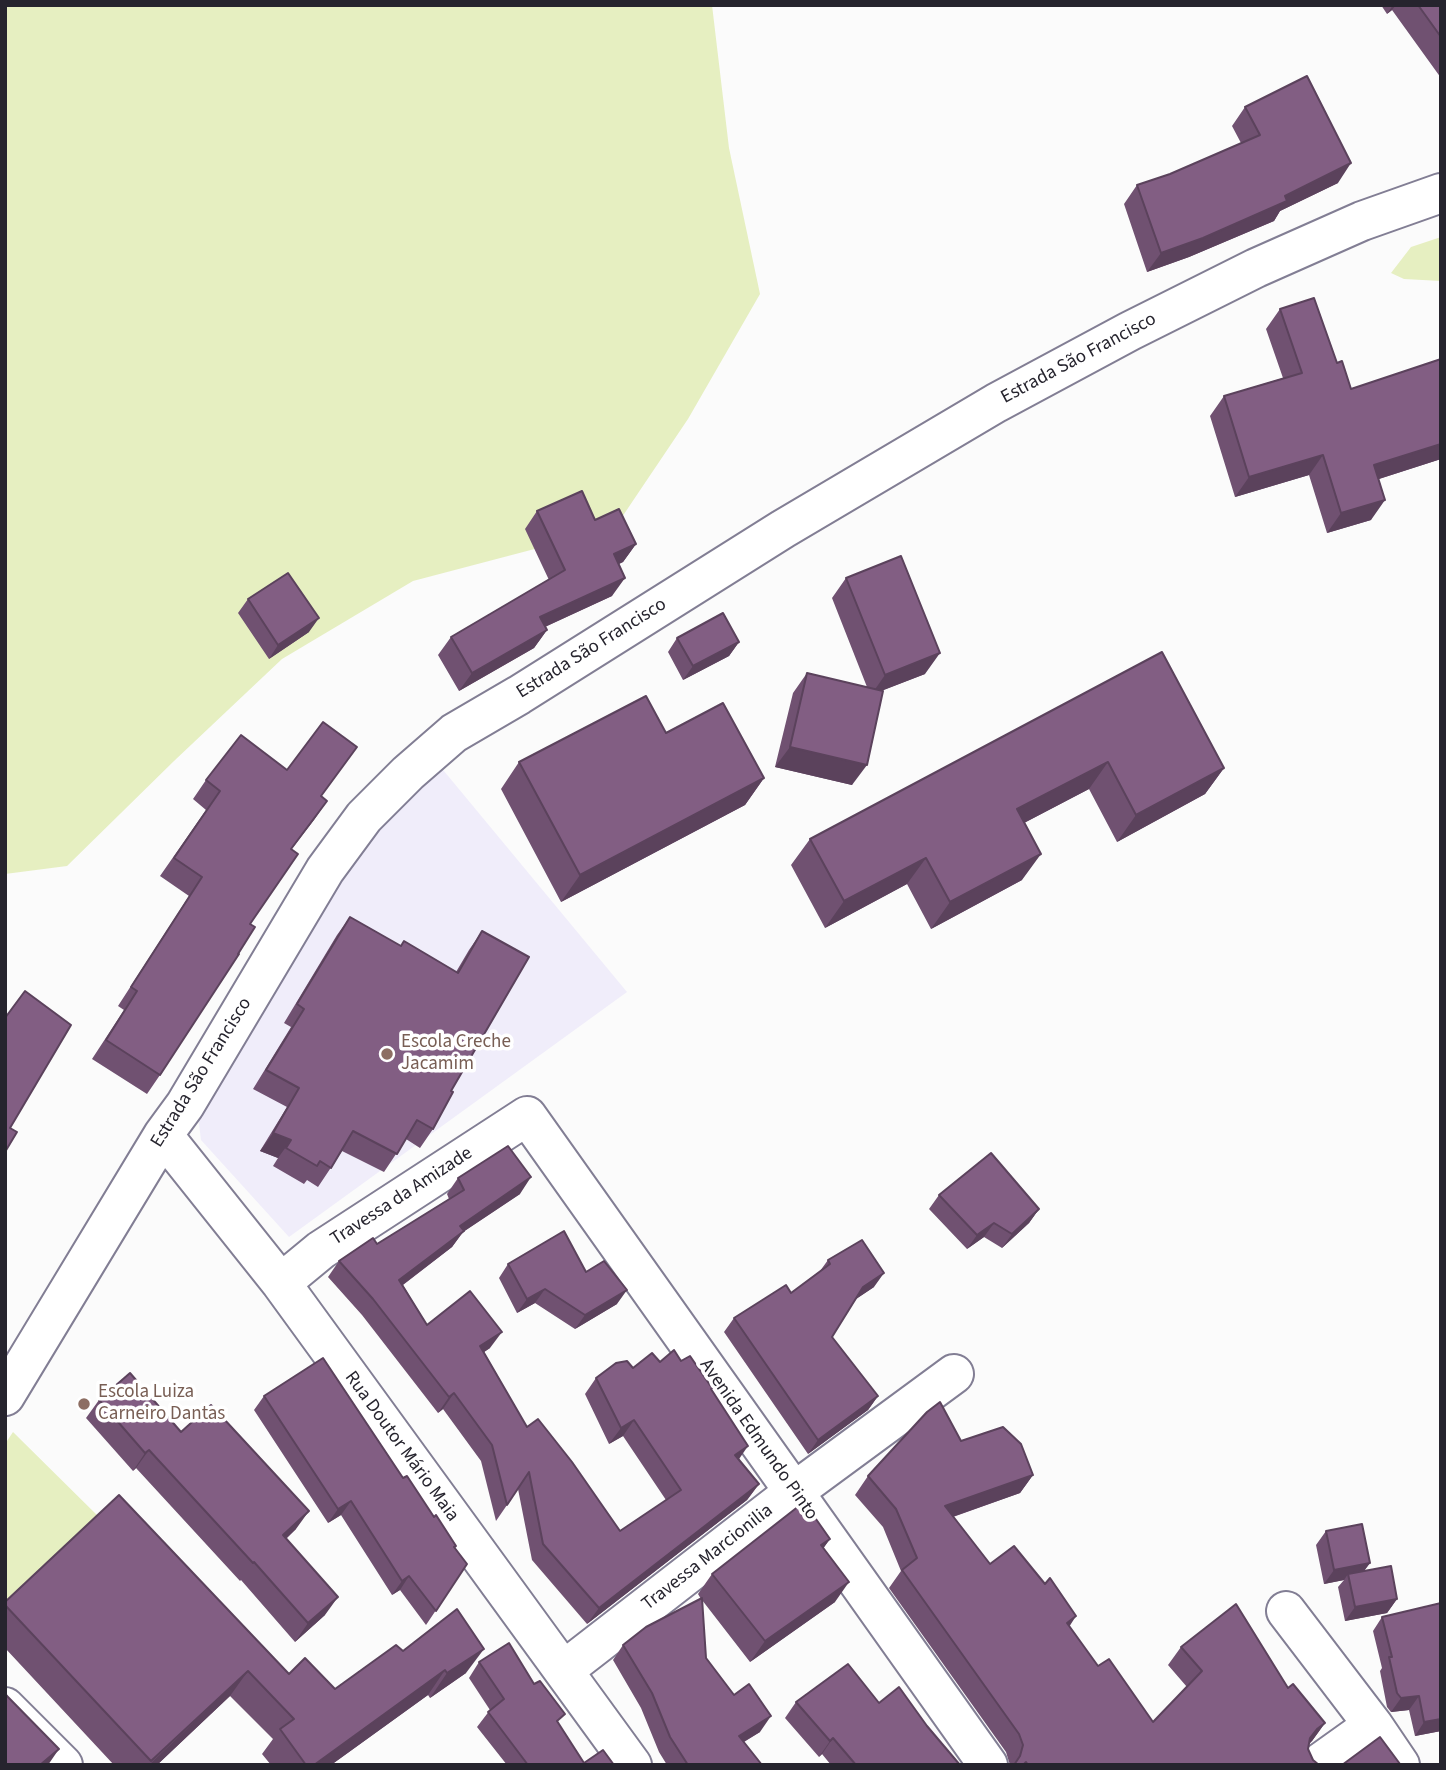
<!DOCTYPE html>
<html>
<head>
<meta charset="utf-8">
<style>
  body { margin:0 }
  #map { position:relative; width:1446px; height:1770px; overflow:hidden; background:#fbfbfb; font-family:"Source Sans 3",sans-serif }
  canvas { display:block }
  .frame { position:absolute; inset:0; border:7px solid #26242e; pointer-events:none }
</style>
</head>
<body>
<div id="map">
<canvas width="1446" height="1770"></canvas>
<div class="frame"></div>
</div>
<script>
const ctx = document.querySelector('canvas').getContext('2d');
ctx.lineJoin = 'round';
function paint(path, color) { ctx.fillStyle = color; ctx.fill(path, 'evenodd'); }
function strokePath(path, color, width, dash) { ctx.strokeStyle = color; ctx.lineWidth = width; ctx.lineCap = dash ? 'butt' : 'round'; ctx.setLineDash(dash || []); ctx.stroke(path); }
function drawText(font, color, halo, rows, align = 'center') {
  ctx.font = font + ' "Source Sans 3",sans-serif'; ctx.lineWidth = 7; ctx.setLineDash([]); ctx.textBaseline = 'middle'; ctx.strokeStyle = halo; ctx.fillStyle = color; for (const [text, x, y, turn = 0] of rows) {
    ctx.save(); ctx.translate(x, y); ctx.rotate((+turn || 0) * Math.PI / 180); ctx.textAlign = isNaN(turn) ? turn : align; if (halo) ctx.strokeText(text, 0, 0); ctx.fillText(text, 0, 0); ctx.restore();
  }
}
const built = new Path2D(`
  M439 765 627 992 289 1237 201 1140 198 1116 352 834Z`);
const green = new Path2D(`
  M5 5H712L729 148 760 294 688 419 620 520 565 541 413 581 282 659 174 761 67 866 5 874Z
  M1441 237V281L1404 279 1391 273 1411 247Z
  M13 1432 102 1520 5 1611V1444Z`);
const minor = new Path2D(`
  M163 1135 281 1283 632 1765
  M281 1283 321 1250 527 1116 988 1765
  M5 1396 163 1135 185 1105 325 870 364 817 408 773 454 733 519 695 783 529 996 403 1130 331 1256 268 1362 221 1441 193
  M1286 1611 1373 1725 1400 1765
  M564 1670 795 1491 954 1374
  M5 1707 63 1765
  M1317 1765 1373 1725`);
const wall = new Path2D(`
  M1381 5H1441V78L1392 10 1387 14Z
  M1245 107 1338 183 1280 211 1274 221 1189 257 1147 272 1124 204 1137 185 1170 174 1241 143 1232 126Z
  M1280 309 1337 363 1351 389 1441 359V459L1379 479 1371 520 1327 533 1309 475 1235 497 1210 416 1224 396 1283 378 1266 329Z
  M537 511 595 520 636 544 623 562 619 564 612 596 545 627 547 630 534 648 459 691 438 655 451 637 549 580 525 529Z
  M846 578 925 674 883 690 852 785 775 767 793 693 807 673 867 687 832 598Z
  M248 599 309 632 269 659 238 613Z
  M677 638 739 642 729 656 683 680 668 652Z
  M1162 652 1224 768 1205 794 1117 842 1089 789 1024 823 1022 880 931 929 907 884 825 928 791 865 810 839Z
  M666 733 764 778 745 805 561 902 501 789 519 762Z
  M357 747 321 796 327 801 291 849 250 924 160 1075 147 1094 92 1059 124 1010 118 1006 189 896 160 876 206 810 193 799 206 780 287 770Z
  M350 917 401 946 456 972 469 950 482 931 451 1091 433 1129 420 1148 406 1139 384 1172 342 1151 318 1187 307 1180 304 1184 273 1166 278 1158 260 1151 287 1107 253 1089 291 1027 284 1023 337 935Z
  M458 1178 520 1194 463 1232 452 1247 403 1285 427 1325 490 1348 484 1352 527 1427 620 1531 666 1500 623 1436 609 1444 585 1394 596 1378 660 1362 681 1361 711 1389 738 1460 759 1484 747 1500 587 1624 532 1560 518 1489 496 1521 481 1461 443 1409 438 1413 362 1315 328 1277 339 1261 377 1244 449 1199 447 1194Z
  M939 1195 1039 1209 1029 1223 1002 1248 984 1237 967 1249 929 1209Z
  M828 1260 874 1287 856 1299 832 1337 878 1396 868 1410 808 1454 724 1332 734 1318 791 1293 820 1271Z
  M508 1264 586 1272 617 1304 575 1329 535 1303 517 1313 499 1278Z
  M264 1396 403 1478 456 1546 455 1548 467 1564 426 1625 400 1590 392 1595 341 1515 328 1523 254 1410Z
  M99 1400 181 1432 296 1529 286 1539 325 1615 295 1642 241 1580 240 1581 136 1468 133 1471 86 1418Z
  M961 1441 1033 1475 1020 1493 953 1517 990 1564 1069 1626 1098 1666 1153 1722 1187 1687 1168 1665 1181 1647 1288 1688 1325 1723 1312 1741 1309 1744 1308 1749 1313 1760 1319 1765H1010L1006 1752 889 1588 901 1571 883 1527 855 1495 868 1476Z
  M1326 1531 1370 1563 1364 1571 1397 1599 1387 1613 1345 1621 1338 1587 1344 1580 1324 1584 1316 1545Z
  M830 1539 823 1548 835 1602 750 1662 702 1600 706 1658 760 1732 744 1742 762 1765H667L659 1752 641 1708 613 1660 623 1645 701 1599 698 1594 712 1574Z
  M5 1602 289 1674 335 1689 403 1651 466 1673 430 1698 428 1695 331 1765H271L262 1754 273 1739 230 1696 157 1765H114L5 1648Z
  M1382 1617 1441 1731 1415 1736 1409 1710 1391 1712 1387 1707 1380 1671 1382 1668 1373 1631Z
  M479 1662 558 1724 584 1763 614 1765H507L477 1727 490 1710 469 1678Z
  M796 1702 879 1703 927 1726 960 1765H831L822 1754 819 1757 785 1718Z`);
const shadedWall = new Path2D(`
  M1393 5H1396L1392 10 1387 14Z
  M1351 163 1338 183 1280 211 1274 221 1189 257 1147 272 1161 253 1285 196Z
  M1441 444V459L1360 485 1374 465Z
  M1323 455 1309 475 1235 497 1249 477Z
  M1385 500 1371 520 1327 533 1341 513Z
  M636 544 623 562 601 572 614 554Z
  M625 578 612 596 527 635 540 617Z
  M319 618 309 632 269 659 278 645Z
  M547 630 534 648 459 691 472 673Z
  M739 642 729 656 683 680 693 666Z
  M940 653 925 674 871 695 885 675Z
  M790 747 867 765 852 785 775 767Z
  M1108 762 1089 789 999 836 1017 809Z
  M1224 768 1205 794 1117 842 1136 815Z
  M764 778 745 805 561 902 580 875Z
  M327 801 314 820 277 868 291 849Z
  M1041 854 1022 880 931 929 950 902Z
  M926 858 907 884 825 928 844 901Z
  M273 1133 291 1140 278 1158 260 1151Z
  M531 1177 520 1194 463 1232 452 1247 388 1296 399 1280 460 1226Z
  M1039 1209 1029 1223 1002 1248 1012 1234Z
  M994 1223 984 1237 967 1249 977 1235Z
  M884 1273 874 1287 853 1301 863 1287Z
  M545 1289 535 1303 517 1313 527 1299Z
  M627 1290 617 1304 575 1329 585 1315Z
  M502 1332 490 1348 469 1362 480 1346Z
  M454 1393 443 1409 438 1413 449 1397Z
  M878 1396 868 1410 808 1454 818 1440Z
  M634 1420 623 1436 609 1444 621 1428Z
  M748 1446 737 1462 735 1455Z
  M149 1450 136 1468 133 1471 145 1453Z
  M1033 1475 1020 1493 932 1524 945 1506Z
  M759 1484 747 1500 587 1624 599 1608Z
  M351 1501 341 1515 328 1523 338 1509Z
  M309 1511 296 1529 270 1553 283 1535Z
  M830 1539 815 1560 821 1545Z
  M1370 1563 1360 1576 1348 1574 1344 1580 1324 1584 1334 1570Z
  M409 1576 400 1590 392 1595 402 1581Z
  M849 1582 835 1602 750 1662 765 1641Z
  M338 1597 325 1615 295 1642 308 1623Z
  M1397 1599 1387 1613 1345 1621 1355 1607Z
  M1076 1616 1064 1635 1067 1623Z
  M484 1649 466 1673 430 1698 447 1673Z
  M445 1670 428 1695 331 1765H314Z
  M248 1671 230 1696 157 1765H149Z
  M1419 1696 1409 1710 1391 1712 1401 1698Z
  M771 1716 760 1732 728 1751 739 1736Z
  M1441 1719V1731L1415 1736 1424 1722Z
  M1325 1723 1312 1741 1304 1748 1297 1757 1317 1729Z
  M833 1738 822 1754 819 1757 830 1741Z
  M59 1749 48 1765H40Z`);
const building = new Path2D(`
  M1418 5H1441V37Z
  M1307 76 1351 163 1285 196 1287 201 1203 238 1161 253 1137 185 1170 174 1260 135 1245 107Z
  M1314 298 1337 363 1342 361 1351 389 1441 359V444L1374 465 1385 500 1341 513 1323 455 1249 477 1224 396 1302 373 1280 309Z
  M582 491 595 520 619 509 636 544 614 554 625 578 540 617 547 630 472 673 451 637 565 570 537 511Z
  M901 556 940 653 885 675 846 578Z
  M288 573 319 618 278 645 248 599Z
  M723 613 739 642 693 666 677 638Z
  M1162 652 1224 768 1136 815 1108 762 1017 809 1041 854 950 902 926 858 844 901 810 839Z
  M807 673 883 691 867 765 790 747Z
  M646 696 666 733 723 703 764 778 580 875 519 762Z
  M323 722 357 747 321 796 327 801 291 849 298 854 250 924 255 927 238 954H239L160 1075 106 1040 137 991 131 987 202 877 174 858 220 791 206 780 241 735 287 770Z
  M350 917 401 946 404 941 458 973 482 931 529 957 451 1091 453 1092 433 1129 417 1120 397 1154 353 1131 331 1168 320 1161 317 1166 286 1148 291 1140 273 1133 299 1088 266 1070 304 1009 297 1004Z
  M25 991 71 1025 10 1128 17 1132 5 1152V1018Z
  M508 1146 531 1177 460 1226 464 1231 399 1280 427 1325 470 1291 502 1332 480 1346 527 1427 538 1419 572 1462 620 1531 681 1490 634 1420 621 1428 596 1378 616 1363 627 1361 633 1368 652 1353 660 1362 674 1350 681 1361 690 1356 712 1388 711 1389 748 1446 735 1455 759 1484 599 1608 543 1544 529 1472 507 1505 492 1445 454 1393 449 1397 373 1299 339 1261 373 1238 377 1244 464 1190 458 1178Z
  M991 1153 1039 1209 1012 1234 994 1223 977 1235 939 1195Z
  M564 1231 586 1272 604 1261 627 1290 585 1315 545 1289 527 1299 508 1264Z
  M862 1240 884 1273 863 1287 832 1337 878 1396 818 1440 734 1318 786 1285 791 1293 830 1264 828 1260Z
  M323 1358 403 1478 407 1476 434 1517 436 1515 456 1546 454 1547 467 1564 436 1611 409 1576 402 1581 351 1501 338 1509 264 1396Z
  M130 1373 181 1432 211 1405 309 1511 283 1535 338 1597 308 1623 254 1562 253 1563 149 1450 145 1453 99 1400Z
  M940 1402 961 1441 1003 1427 1021 1444 1033 1475 945 1506 990 1564 1014 1546 1045 1584 1050 1578 1076 1616 1067 1623 1098 1666 1109 1659 1153 1722 1202 1671 1181 1647 1236 1604 1288 1688 1293 1684 1325 1723 1317 1729 1310 1738 1308 1749 1313 1760 1319 1765H1028L1026 1762 1023 1765H1014L1020 1756 1023 1745 1019 1734 902 1570 917 1558 896 1509 868 1476 927 1412Z
  M119 1495 289 1674 305 1658 335 1689 396 1645 403 1651 457 1609 484 1649 447 1673 445 1670 314 1765H306L280 1729 294 1719 248 1671 151 1761 5 1605V1602Z
  M804 1502 830 1539 821 1545 849 1582 765 1641 712 1574Z
  M1362 1524 1370 1563 1334 1570 1326 1531Z
  M1391 1566 1397 1599 1355 1607 1348 1574Z
  M702 1598 706 1658 734 1695 749 1684 771 1716 739 1736 762 1765H688L670 1737 652 1693 623 1645 646 1627Z
  M1441 1603V1719L1424 1722 1419 1696 1401 1698 1397 1693 1389 1657H1392L1382 1617Z
  M509 1643 534 1684 540 1681 565 1714 557 1721 584 1763 603 1750 614 1765H528L488 1712 504 1699 479 1662Z
  M848 1664 879 1703 899 1687 927 1726 960 1765H856L833 1738 830 1741 796 1702Z
  M5 1693 7 1696 59 1749 40 1765H5Z
  M1380 1737 1400 1764 1398 1765H1342Z`);
const markers = [
  [387,1054,7,"#8d6e63"],
  [84,1404,7,"#8d6e63"]
];
const streetNames = [
  ["Estrada São Francisco",1079,359,-28],
  ["Estrada São Francisco",592,649,-32],
  ["Estrada São Francisco",202,1073,-58],
  ["Travessa da Amizade",402,1197,-33],
  ["Avenida Edmundo Pinto",758,1440,55],
  ["Rua Doutor Mário Maia",401,1447,54],
  ["Travessa Marcionilia",708,1558,-38]
];
const educationNames = [
  ["Escola Creche",401,1043],
  ["Jacamim",401,1065],
  ["Escola Luiza",98,1393],
  ["Carneiro Dantas",98,1415]
];
paint(built, '#f0edfa');
paint(green, '#e6efc1');
strokePath(minor, '#827e94', 42);
strokePath(minor, '#fff', 38);
paint(wall, '#705171');
paint(shadedWall, '#5b425c');
paint(building, '#825e83');
strokePath(building, '#5b425c', 2);
for (const [x, y, r, color] of markers) { const dot = new Path2D(); dot.arc(x, y, r, 0, 2 * Math.PI); ctx.fillStyle = color; ctx.fill(dot); strokePath(dot, '#fff', 2.5); }
drawText('19px', '#26242e', '#fff', streetNames);
drawText('19px', '#785e54', '#fff', educationNames, 'left');
</script>
</body>
</html>
